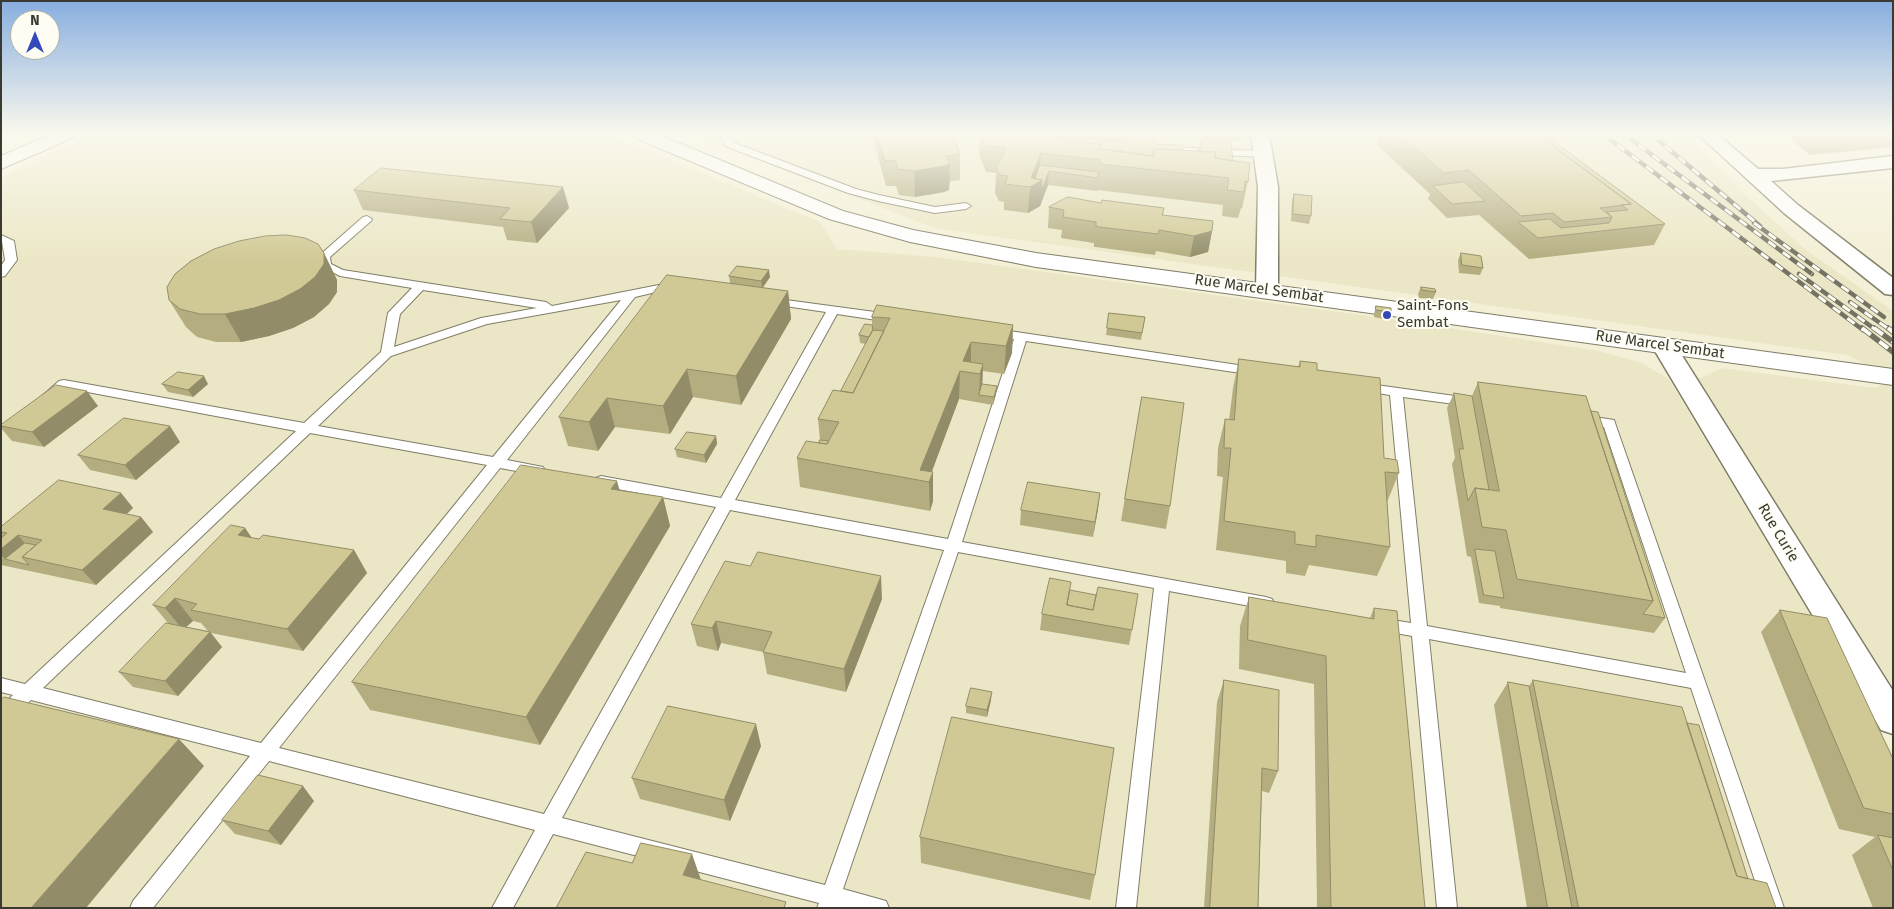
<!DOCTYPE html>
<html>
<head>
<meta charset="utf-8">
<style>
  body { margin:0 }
  #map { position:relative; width:1894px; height:909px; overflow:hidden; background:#f4f0d7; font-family:"Fira Sans",sans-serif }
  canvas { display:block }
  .frame { position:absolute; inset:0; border:2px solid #3b3a30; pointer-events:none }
  .north { position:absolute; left:10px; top:10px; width:50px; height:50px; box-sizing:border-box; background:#fefdf3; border:1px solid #b0afa5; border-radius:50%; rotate:0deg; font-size:14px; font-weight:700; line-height:20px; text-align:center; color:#3b3a30 }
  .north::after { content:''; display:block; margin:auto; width:18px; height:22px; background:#3348ba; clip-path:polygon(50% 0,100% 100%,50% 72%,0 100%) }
</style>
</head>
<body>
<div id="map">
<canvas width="1894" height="909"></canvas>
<div class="frame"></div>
<div class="north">N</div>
</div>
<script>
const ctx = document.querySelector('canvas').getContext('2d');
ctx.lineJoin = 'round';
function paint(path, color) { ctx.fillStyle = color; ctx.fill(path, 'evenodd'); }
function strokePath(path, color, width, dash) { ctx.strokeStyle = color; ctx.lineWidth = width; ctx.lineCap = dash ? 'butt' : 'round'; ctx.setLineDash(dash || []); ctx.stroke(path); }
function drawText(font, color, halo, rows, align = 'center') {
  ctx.font = font + ' "Fira Sans",sans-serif'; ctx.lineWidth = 4; ctx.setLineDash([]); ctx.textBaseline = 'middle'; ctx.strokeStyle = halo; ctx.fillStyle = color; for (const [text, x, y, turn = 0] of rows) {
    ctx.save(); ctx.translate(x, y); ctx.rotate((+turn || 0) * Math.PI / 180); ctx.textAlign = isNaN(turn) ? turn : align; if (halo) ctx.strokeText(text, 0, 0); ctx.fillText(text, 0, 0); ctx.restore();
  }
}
const built = new Path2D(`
  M94 134H609L820 222 837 249 936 257 1405 321 1599 351 1642 363 1669 379 1893 753V908H1V178L60 148Z
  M692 134H1686L1752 201 1806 250 1893 311V687L1698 379 1722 368 1875 388 1884 384 1871 367 1847 355 934 228Z`);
const service = new Path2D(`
  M715 134H729L732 142 856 189 879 195 935 207 966 203 971 206 966 209 935 213 878 201 848 193 725 146 722 138Z
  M1166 147 1263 151 1268 154 1263 157 1163 152V148Z
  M367 216 372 219 371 221 330 257 331 264 343 270 546 302 552 306 669 283 679 285 681 287 675 290 669 289 635 297 507 460 543 467 545 470 543 473 538 475 500 468 279 748 544 814 716 507 601 486 596 484 594 481 596 478 601 476 721 498 826 312 771 304 765 301 767 299 771 298 890 314 896 318 890 322 837 314 735 500 948 539 1014 339 992 336 990 333 992 330 996 329 1258 368 1260 371 1258 374 1254 375 1026 341 962 542 1266 597 1272 599 1274 603 1272 607 1266 609 1169 591 1136 908H1116L1154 588 958 552 843 889 886 901 889 908H817L819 903 553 834 513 908H492L535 830 269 761 153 908H130L133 901 250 756 31 700 7 722 1 724V706L13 695 1 692V678L25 684 296 431 66 388 53 399H43L42 396 59 381 64 380 304 423 381 352 388 313 412 288 340 276 319 265 321 254 363 217ZM423 290 537 308 481 318 394 347 400 314ZM621 300 493 457 318 426 391 356 487 324ZM310 433 487 465 261 743 43 688ZM730 510 944 550 825 885 562 818Z
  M1 235 14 241 17 260 5 276 1 277V266L5 260Z
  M1362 383 1469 398 1476 402 1469 406 1403 397 1427 626 1686 673 1604 427 1577 422 1575 419 1577 416 1582 415 1614 420 1784 908H1764L1691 688 1429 639 1457 908H1437L1412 636 1374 629 1372 624 1374 619 1380 618 1411 623 1390 395 1357 390 1356 387 1357 384Z`);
const minor = new Path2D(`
  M1251 134H1269L1278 187V290L1275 295 1267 297 1259 295 1256 290 1258 187Z
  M1698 134H1717L1758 169H1783L1893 156V168L1771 181 1798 205 1893 278V295L1885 294 1784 213Z
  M1664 339 1672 341 1676 346 1893 691V734L1881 730 1652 346 1656 341Z`);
const secondary = new Path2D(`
  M633 134H657L843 211 913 230 1036 253 1893 369V385L1036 267 910 242 829 219 635 138Z`);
const trunk = new Path2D(`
  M51 134H75L73 138 1 169V156Z`);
const railFar1 = new Path2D(`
  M1603 134 1863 330
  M1624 134 1812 274
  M1651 134 1760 226
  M1754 223 1884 317
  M1799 274 1876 330
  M1850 302 1890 330`);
const rail = new Path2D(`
  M1862 328 1893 352
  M1874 328 1893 342
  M1888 328 1893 332`);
const wall = new Path2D(`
  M872 134H952L960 154V180L950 181 949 190 944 192 915 197 899 195 896 186H886Z
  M980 134H1020L1056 138V134H1128L1127 139 1155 144 1183 150 1197 151 1198 148H1199L1201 140 1233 161 1248 182 1242 208H1241L1238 218 1222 216 1223 205 1097 190V191L1048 185 1040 206 1028 213 1004 210V202L999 201 995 193 996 173 986 172 979 154ZM1063 139H1069L1098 141V143Z
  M1201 134H1243L1241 141 1202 139Z
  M1381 134H1544L1665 224 1654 245 1529 259 1479 215 1447 218 1428 199 1430 194 1377 145Z
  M1785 134H1893V147L1810 155Z
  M563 187 569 208 537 243 507 240 503 227 363 210 354 190Z
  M1294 194 1311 216 1309 224 1291 221 1292 201Z
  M1101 203 1164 208 1163 215 1212 231 1208 252 1190 257 1156 251 1155 255 1096 247H1094V243L1061 238 1062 230 1048 228 1049 207Z
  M324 253 337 280V292L329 304 314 317 293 328 269 336 241 342H216L197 337 186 327 169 300Z
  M1461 253 1483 268 1480 275 1459 273 1458 260Z
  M729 276 770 277 763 288 788 291 791 319 741 405 693 397 670 434 615 427 598 451 568 446 559 417 730 283Z
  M1421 287 1436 292 1433 299 1419 298 1418 294Z
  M1376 306 1391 312 1389 320 1374 317V314Z
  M1109 313 1145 317 1141 340 1106 335Z
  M872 317 1013 325 1012 353 1004 374 983 371 982 384 996 394 993 405 959 399 931 472 933 501 930 511 800 487 797 458 819 443 820 440 818 419 841 391 866 344 860 343 859 335 872 325Z
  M1239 359 1298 367 1300 361 1317 370 1384 458 1399 473 1387 502 1390 547 1377 576 1309 565 1305 576 1286 573V561L1216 550 1223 477 1217 476 1218 448 1225 419 1229 420 1233 388Z
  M1478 382 1591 411 1665 618 1654 633 1500 608V606L1479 603 1471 557 1467 556 1452 464 1455 458 1447 408 1454 393 1472 396Z
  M162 384H208L193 397 168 392Z
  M1142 397 1170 506 1166 529 1121 521Z
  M98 406 44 447 12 441 1 428V425Z
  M716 436 717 444 706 463 677 457 675 449Z
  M180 442 136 480 90 470 78 455Z
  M619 491 663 497 670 526 540 745 370 710 352 682Z
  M121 493 133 508 127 514 141 517 153 532 96 585 1 565V538L2 537 1 536V527Z
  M1098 509 1093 537 1020 525 1021 510Z
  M245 528 252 538 354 550 367 573 303 651 211 633 222 647 178 696 133 687 119 672 168 623 153 605ZM193 621 201 623 208 631 186 627Z
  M1070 590 1132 630 1129 645 1040 630 1042 614Z
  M1249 597 1370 618 1374 608 1425 908H1317L1314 684 1239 669 1240 626Z
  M882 599 846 692 767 674 763 652 721 643 718 651 697 646 691 624Z
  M1780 610 1893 759V908H1873L1852 855 1875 837 1839 829 1761 632Z
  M1224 680 1278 771 1269 793 1262 791 1258 908H1204L1217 702Z
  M1533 680 1687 723 1748 879 1776 908H1527L1494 705 1508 682 1529 686Z
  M991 700 987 717 966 713V706Z
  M761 746 730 821 640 799 632 778Z
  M314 801 281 845 235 834 222 820Z
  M920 837 1095 875 1090 900 921 863Z`);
const shadedWall = new Path2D(`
  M1041 153 1039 179 1049 171 1048 185 1040 206 1028 213 1031 178Z
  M950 164 949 190 944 192 915 197 914 171Z
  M563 187 569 208 537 243 531 222Z
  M1212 231 1208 252 1190 257 1194 236Z
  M324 253 337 280V292L329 304 314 317 293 328 269 336 241 342 225 314Z
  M769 270 770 277 762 288 761 281Z
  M788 291 791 319 741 405 736 376Z
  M1013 325 1012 353 1004 374 1006 346Z
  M971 342V370L963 361Z
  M983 364 982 392 979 395V403L980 374Z
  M687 369 693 397 670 434 663 406Z
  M960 371 959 399 928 482 920 470Z
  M204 376 208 384 193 397 188 390Z
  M997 386 996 394 993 405 994 397Z
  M87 391 98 406 44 447 32 432Z
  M607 398 615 427 598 451 589 422Z
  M170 426 180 442 136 480 125 465Z
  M716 436 717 444 706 463 704 455Z
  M933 472V501L930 511 929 482Z
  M617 481 625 510 611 489Z
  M121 493 133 508 115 524 103 509Z
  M1100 493 1098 509 1093 537 1095 522Z
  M663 497 670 526 540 745 526 717Z
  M141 517 153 532 96 585 82 570Z
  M245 528 260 550 238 535Z
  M18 535 31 551 5 559 1 555V549Z
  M354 550 367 573 303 651 287 629Z
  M881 576 882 599 846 692 844 669Z
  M175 598 193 621 183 630 165 608Z
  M716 621 721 643 718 651 712 628Z
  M210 632 222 647 178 696 165 681Z
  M992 692 991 700 987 717V710Z
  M756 724 761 746 730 821 724 800Z
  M179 739 204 766 86 908H31Z
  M303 786 314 801 281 845 268 831Z
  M692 854 701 880 683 875Z`);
const building = new Path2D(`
  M877 134H952L960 154 946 156 950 164 944 166 914 171 898 169 895 160 885 161Z
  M982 134H1020L1100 144V149L1154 156V149L1215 152V158L1250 163 1248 182 1245 181 1244 192 1227 190 1229 178 1100 164V160L1041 153 1031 178 1042 180 1030 187 1005 184 1008 176 1000 175 996 167 1007 148 986 146Z
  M1400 134H1537L1631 204 1600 208 1612 217 1564 222 1553 213 1521 216 1469 170 1444 173Z
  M1537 134H1544L1665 224 1538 238 1518 222 1550 219 1561 228 1609 223 1612 217 1607 212 1628 210 1621 205 1631 204Z
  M1125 139H1140L1154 140 1155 144 1183 145V150L1154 149 1153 156 1100 149V144L1098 143V141L1125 142Z
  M1201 140 1231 142 1233 161 1215 158V152H1201L1198 148 1201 147Z
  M1040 165 1098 172V178L1049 171 1041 192 1042 180 1035 179Z
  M381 168 563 187 531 222 500 219 510 208 354 190Z
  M1464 182 1485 201 1452 204 1433 186Z
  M1294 194 1312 196 1311 216 1293 214Z
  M1068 197 1101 203 1102 200 1164 208 1162 215 1213 221 1212 231 1194 236 1159 230 1158 234 1099 227 1096 226V222L1063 217 1064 210 1049 207Z
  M287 235 305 238 318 244 324 253V264L315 277 300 289 279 300 254 308 225 314H200L180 309 169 300 167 287 175 274 191 261 214 249 239 241 265 236Z
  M1461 253 1481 256 1483 268 1462 265Z
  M737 266 769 270 761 281 729 276Z
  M667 275 788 291 736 376 687 369 663 406 607 398 589 422 559 417Z
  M1421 287 1435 289 1436 292 1422 290Z
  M877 305 1013 325 1006 346 971 342 963 361 983 364 980 374 960 371 920 470 933 472 929 482 797 458 806 441 827 444 839 422 818 419 833 390 853 393 890 318 872 317Z
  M1376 306 1391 308V312L1376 310Z
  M1109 313 1145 317 1142 333 1107 328Z
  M865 324 872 325 873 330 869 337 859 335Z
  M873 330 884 331 853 393 841 391Z
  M1239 359 1300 367V361L1317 363V370L1380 378 1384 458 1397 460 1399 473 1385 472 1390 547 1316 535V547L1295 544V532L1224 521 1231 448H1224L1225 419 1234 420Z
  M178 372 204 376 188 390 162 384Z
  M1478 382 1586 396 1653 601 1517 579 1506 530 1482 527 1475 488 1499 491Z
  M982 384 997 386 994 397 979 395Z
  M56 385 87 391 32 432 1 426V425Z
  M1454 393 1472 396 1489 490 1475 488 1468 501 1459 449H1463Z
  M1142 397 1184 403 1170 506 1125 499Z
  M1591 411 1598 412 1665 618 1643 614 1653 601Z
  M124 418 170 426 125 465 78 455Z
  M687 432 716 436 704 455 675 449Z
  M820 440 829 441 827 444 819 443Z
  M521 465 617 481 611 489 663 497 526 717 352 682Z
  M59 480 121 493 103 509 141 517 82 570 22 557 42 540 18 535 1 549V538L7 533 1 532V527Z
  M1028 482 1100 493 1095 522 1021 510Z
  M231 525 245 528 238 535 259 539 263 535 354 550 287 629 191 610 197 604 175 598 165 608 153 605Z
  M25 543 36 545 22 557 29 565 5 559Z
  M1475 549 1495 551 1504 598 1484 595Z
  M758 552 881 576 844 669 763 652 772 632 716 621 712 628 691 624 725 561 750 566Z
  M1050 578 1071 582 1067 605 1093 610 1098 587 1138 594 1132 630 1042 614Z
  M1070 590 1096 595 1093 610 1067 605Z
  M1249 597 1374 619V608L1397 611 1425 908H1331L1326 656 1248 640Z
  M1780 610 1827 618 1893 759V814L1864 808Z
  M166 623 210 632 165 681 119 672Z
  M1224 680 1279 690 1278 771 1262 768 1258 908H1210Z
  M1533 680 1682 707 1737 876 1767 883 1776 908H1579Z
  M1508 682 1529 686 1572 908H1548Z
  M971 688 992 692 987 710 966 706Z
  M4 697 179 739 31 908H1V700Z
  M668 706 756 724 724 800 632 778Z
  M952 717 1114 748 1095 875 920 837Z
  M1687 723 1699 725 1748 879 1737 876Z
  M258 775 303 786 268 831 222 820Z
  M1878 835 1893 838V870Z
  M641 843 692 854 683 875 786 902 784 908H556L586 852 632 863Z`);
const markers = [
  [1387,315,5,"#3348ba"]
];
const streetNames = [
  ["Rue Marcel Sembat",1259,289,8],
  ["Rue Marcel Sembat",1660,345,8],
  ["Rue Curie",1778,533,59]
];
const poiNames = [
  ["Saint-Fons",1397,306],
  ["Sembat",1397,323]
];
paint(built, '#ebe7c6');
strokePath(service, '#807d67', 2);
strokePath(minor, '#807d67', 3);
strokePath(secondary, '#807d67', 2);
strokePath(trunk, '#807d67', 2);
paint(service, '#fff');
paint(minor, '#fff');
paint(secondary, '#fff');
paint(trunk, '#fff');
strokePath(railFar1, '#747263', 4.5);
strokePath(rail, '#747263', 5.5);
strokePath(railFar1, '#fefdf3', 3, [9]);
strokePath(rail, '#fefdf3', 4, [11]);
paint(wall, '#b4ad80');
paint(shadedWall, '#928d68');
paint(building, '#d1c995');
strokePath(building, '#928d68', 1);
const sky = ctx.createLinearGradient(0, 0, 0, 261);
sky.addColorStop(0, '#87aee0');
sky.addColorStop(0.51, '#faf8ed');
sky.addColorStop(1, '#faf8ed00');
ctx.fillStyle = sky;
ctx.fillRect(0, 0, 1894, 261);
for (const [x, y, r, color] of markers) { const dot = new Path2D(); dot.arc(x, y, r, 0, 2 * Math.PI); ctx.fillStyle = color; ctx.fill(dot); strokePath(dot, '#fefdf3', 2); }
drawText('15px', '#3b3a30', '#fefdf3', streetNames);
drawText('15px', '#3b3a30', '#fefdf3', poiNames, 'left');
</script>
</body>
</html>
